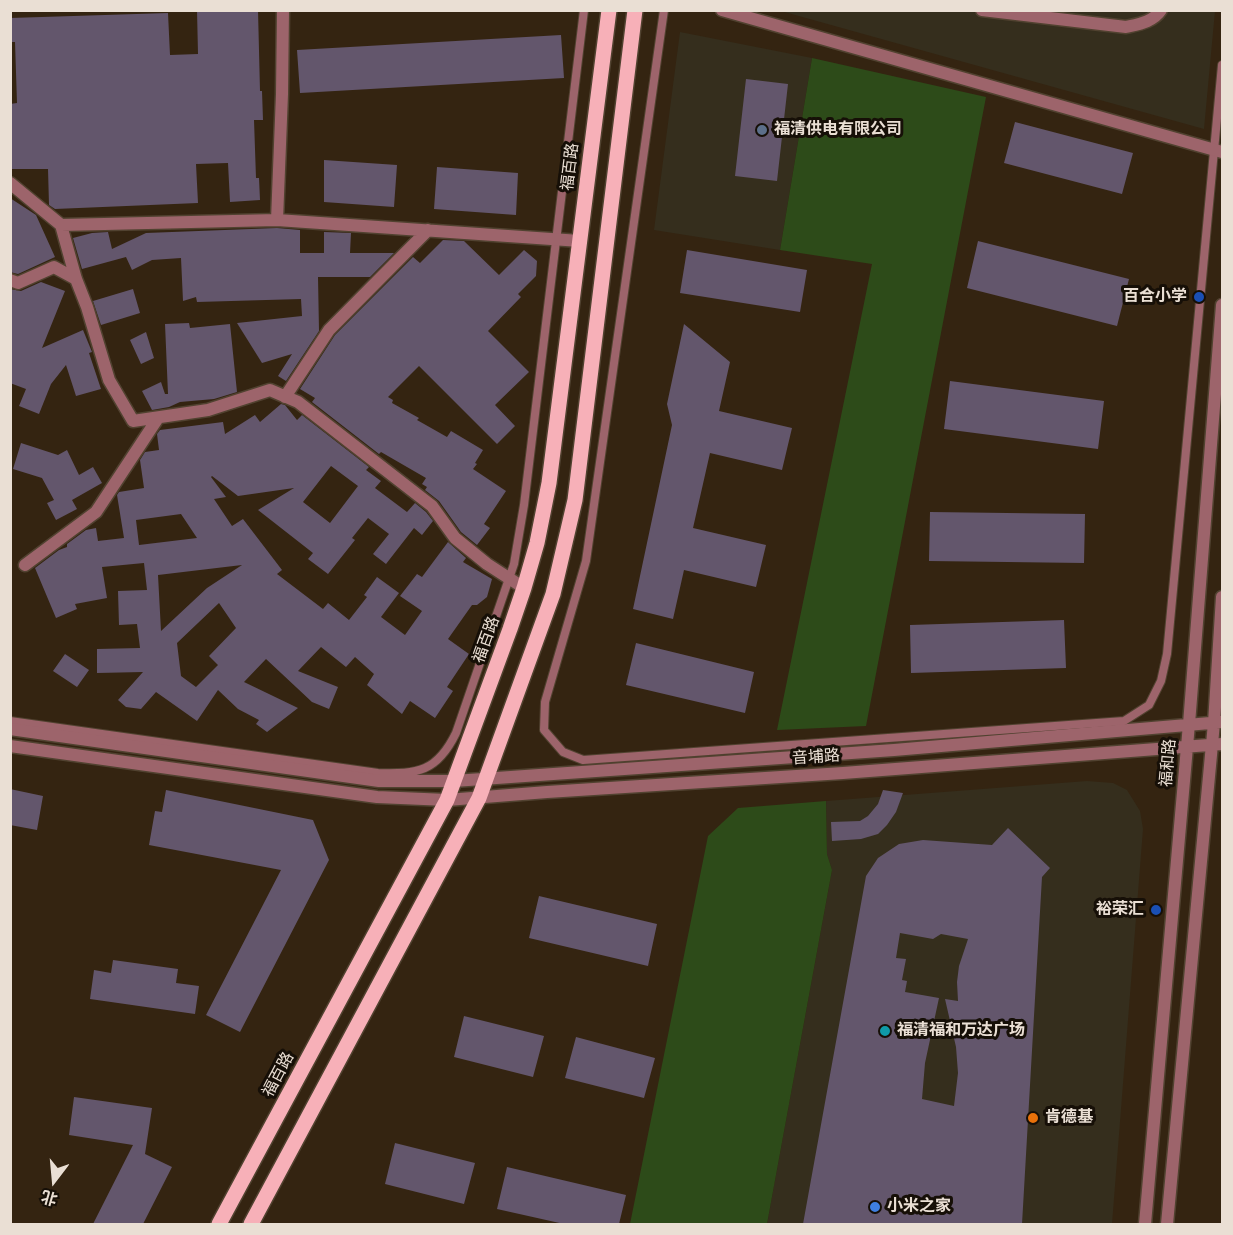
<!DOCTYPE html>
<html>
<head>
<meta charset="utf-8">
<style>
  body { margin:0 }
  #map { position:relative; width:1233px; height:1235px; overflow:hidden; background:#342411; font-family:"Titillium Web","Noto Sans SC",sans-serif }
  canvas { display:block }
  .frame { position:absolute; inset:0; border:12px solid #eadfd4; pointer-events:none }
  .north { position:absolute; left:24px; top:1151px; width:60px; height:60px; -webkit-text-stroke:4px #160f07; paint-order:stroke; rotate:196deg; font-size:16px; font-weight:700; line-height:24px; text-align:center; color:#eadfd4 }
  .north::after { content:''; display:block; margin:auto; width:21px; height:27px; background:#eadfd4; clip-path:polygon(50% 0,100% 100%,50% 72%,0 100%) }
</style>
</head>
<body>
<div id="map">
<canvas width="1233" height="1235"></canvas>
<div class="frame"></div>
<div class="north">北</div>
</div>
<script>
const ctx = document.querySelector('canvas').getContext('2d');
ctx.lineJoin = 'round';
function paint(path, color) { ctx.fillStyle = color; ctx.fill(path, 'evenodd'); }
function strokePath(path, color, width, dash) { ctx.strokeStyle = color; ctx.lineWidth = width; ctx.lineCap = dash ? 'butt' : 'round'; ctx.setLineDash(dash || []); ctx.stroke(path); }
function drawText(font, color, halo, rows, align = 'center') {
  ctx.font = font + ' "Titillium Web","Noto Sans SC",sans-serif'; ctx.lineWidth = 6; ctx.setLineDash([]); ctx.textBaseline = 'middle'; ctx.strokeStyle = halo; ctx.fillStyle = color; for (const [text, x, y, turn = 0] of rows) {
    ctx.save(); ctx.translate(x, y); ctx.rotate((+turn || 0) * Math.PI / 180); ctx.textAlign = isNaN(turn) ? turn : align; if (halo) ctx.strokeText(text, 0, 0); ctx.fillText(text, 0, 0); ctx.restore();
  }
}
const commercial = new Path2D(`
  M781 11H1215L1204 129Z
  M680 32 812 58 780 250 654 230Z
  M1087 781 1113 783 1127 790 1140 811 1143 829 1112 1224H767L832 870 827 854 826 801Z`);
const green = new Path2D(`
  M812 58 986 97 866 726 777 730 872 264 780 250Z
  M826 801 827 854 832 870 767 1224H630L708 836 738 808Z`);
const building = new Path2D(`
  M197 10H258L260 91H262L263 120H254L256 178H259L260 200 230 202 228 163 196 164 198 203 55 209 49 205 48 169H10V104L17 103 15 42H10V18L168 13 170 55 198 54Z
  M561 35 564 78 300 93 297 50Z
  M746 79 788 84 777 181 735 176Z
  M1015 122 1133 153 1122 194 1004 163Z
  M324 160 397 165 394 207 324 202Z
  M437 167 518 173 516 215 434 209Z
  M10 198 36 215 55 257 18 274 10 272Z
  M277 228 300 230V253H324V232L351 233 350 253H394L370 277H318L319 331 286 381 278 376 292 354 262 363 237 323 302 316 301 299 197 302 196 297 183 301 181 258 152 260 132 270 126 257 82 269 73 238 92 233 108 232 112 249 146 233Z
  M443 240 464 241 499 275 524 250 537 261 536 276 518 294 521 297 488 331 529 372 495 405 515 426 497 444 419 366 388 397 393 400 392 403 419 418 417 420 447 437 451 431 483 450 475 463 477 464 473 469 506 491 484 524 490 528 477 545 461 532 439 501 425 490 427 487 422 484 426 478 381 452 379 454 312 402 315 398 300 389 335 335 413 257 420 263Z
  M978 241 1129 279 1117 326 967 288Z
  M687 250 807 270 800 312 680 293Z
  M41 282 65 291 42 348 83 330 92 352 89 353 101 389 76 396 66 365 51 384 39 414 19 406 26 389 10 383V289L21 291Z
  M133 289 140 313 101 325 93 301Z
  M189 323 190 328 230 324 237 392 214 399 180 402 169 407 152 410 142 391 161 382 165 394H168L165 324Z
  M684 324 730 362 719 411 792 428 782 470 710 453 693 528 766 545 756 587 684 570 673 619 633 609 672 425 667 404Z
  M146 332 154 358 141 364 130 340Z
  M950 381 1104 401 1098 449 944 429Z
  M281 404 285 405 297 420 302 415 369 467 366 470 381 481 375 488 407 512 415 503 426 512 433 521 422 535 414 528 386 564 373 554 389 534 368 518 352 538 355 540 328 574 308 559 313 553 258 510 294 488 238 496 212 476 211 477 226 497 214 499 232 526 243 519 282 570 277 574 323 609 328 603 349 620 367 597 364 595 377 577 399 593 381 617 405 635 422 611 400 596 417 574 422 577 448 542 466 558 463 562 492 579 487 597 477 605H472L448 639 469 654 447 687 453 691 435 718 410 701 402 714 367 685 374 674 355 657 346 667 321 647 298 671 338 687 329 709 312 702 266 659 244 682 298 708 267 732 256 724 259 720 238 709 218 690 197 721 156 692 141 709 126 707 118 700 143 672 97 673V649L140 648 137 624 119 625 118 591 147 590 144 563 102 567 107 598 75 604 77 609 56 618 35 568 59 550 67 547V544L86 530 96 528 98 541 124 538 117 495 119 492 144 488 140 460 145 452 159 450 157 434 160 430 223 422 225 434 255 415 260 422ZM331 466 358 486 330 523 303 502ZM181 514 197 538 139 545 136 520ZM242 565 207 588 161 631 158 575ZM219 603 236 628 209 656 218 665 196 687 181 676 177 643Z
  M21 443 58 455 67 450 79 475 93 467 102 483 72 500 77 509 56 520 47 503 54 500 42 478 13 469Z
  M930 512 1085 514 1084 563 929 561Z
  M1064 620 1066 668 911 673 910 625Z
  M636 643 754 672 745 713 626 685Z
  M65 654 89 670 77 687 53 671Z
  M10 789 43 796 37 830 10 825Z
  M166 790 313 820 329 860 240 1032 206 1015 281 870 149 845 155 811 162 812Z
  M883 790 903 793 896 812 887 825 878 834 861 839 832 841 831 822 860 821 868 816 878 804Z
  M1008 828 1050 868 1042 877 1022 1224H803L866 876 878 858 899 844 923 840 992 845ZM900 933 933 939 941 934 968 939 959 966 957 982 958 1001 945 999 956 1047 958 1073 954 1106 922 1099 925 1063 939 998 905 992 907 981 902 980 906 959 896 958Z
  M539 896 657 924 648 966 529 938Z
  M113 960 178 969 176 983 199 986 195 1014 90 999 94 970 111 973Z
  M464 1016 544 1036 533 1077 454 1057Z
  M576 1037 655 1058 644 1098 565 1078Z
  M74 1097 152 1108 145 1154 172 1167 143 1224H93L133 1145 69 1135Z
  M395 1143 475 1163 464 1204 385 1184Z
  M507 1167 626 1195 619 1224H564L497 1209Z`);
const service = new Path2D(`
  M664 10 586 561 545 702 544 730 563 752 583 760 1124 721 1149 705 1161 681 1167 654 1222 65
  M10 721 378 773C418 774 437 772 456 733L514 564 524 505 584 10`);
const minor = new Path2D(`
  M722 10 1222 152
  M982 10 1126 27C1139 24 1153 22 1161 10
  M10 183 61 225 76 279 87 307 109 380 133 421 208 410 270 390 298 402 432 506 455 538 487 564 524 588
  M277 220 580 241
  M61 225 277 220 282 94 283 10
  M10 280 18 283 54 267 76 279
  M285 397 329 330 428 230
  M25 565 96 512 158 418`);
const tertiary = new Path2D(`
  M10 729 379 781H454L894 750 1222 722
  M10 746 377 797 447 800 547 792 843 773 1222 744
  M1145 1224 1189 724 1222 305
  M1167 1224 1214 723 1222 597`);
const primary = new Path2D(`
  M219 1224 447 800 510 629 524 588 537 543 549 483 609 10
  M251 1224 479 798 553 594 575 500 635 10`);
const markers = [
  [762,130,6,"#5c6f8a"],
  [1199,297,6,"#1a4fb4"],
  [1156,910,6,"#1a4fb4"],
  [885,1031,6,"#0f9aa8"],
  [1033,1118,6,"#e8710a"],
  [875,1207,6,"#3f7fe0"]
];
const poiNames = [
  ["福清供电有限公司",774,130],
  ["百合小学",1187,297,"right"],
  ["裕荣汇",1144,910,"right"],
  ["福清福和万达广场",897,1031],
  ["肯德基",1045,1118],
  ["小米之家",887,1207]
];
const streetNames = [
  ["福百路",571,167,-83],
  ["福百路",487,640,-70],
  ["音埔路",816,758,-4],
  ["福和路",1169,763,-85],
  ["福百路",279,1075,-62]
];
paint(commercial, '#352e1d');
paint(green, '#2d4b19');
paint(building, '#63566c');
strokePath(service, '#514230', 10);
strokePath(minor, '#514230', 15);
strokePath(tertiary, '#514230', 15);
strokePath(primary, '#514230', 18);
strokePath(service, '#9d646b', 8);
strokePath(minor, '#9d646b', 12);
strokePath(tertiary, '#9d646b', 12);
strokePath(primary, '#f7b0b8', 15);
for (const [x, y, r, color] of markers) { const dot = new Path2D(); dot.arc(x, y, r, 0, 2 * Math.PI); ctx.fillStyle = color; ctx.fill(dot); strokePath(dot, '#160f07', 2); }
drawText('bold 16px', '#eadfd4', '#160f07', poiNames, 'left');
drawText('16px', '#eadfd4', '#160f07', streetNames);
</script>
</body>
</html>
